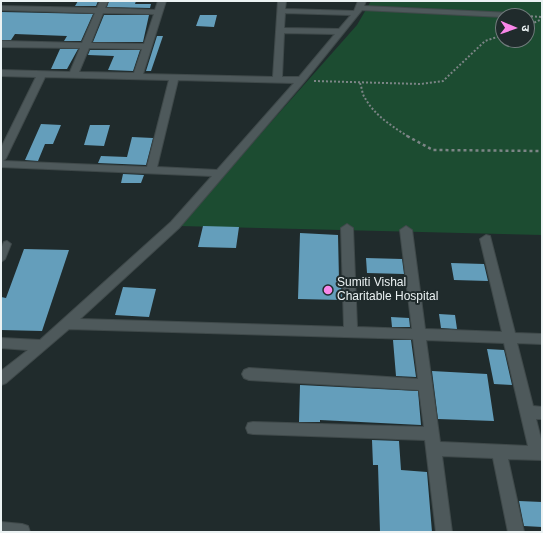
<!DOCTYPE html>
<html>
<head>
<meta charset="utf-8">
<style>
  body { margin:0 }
  #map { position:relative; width:543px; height:533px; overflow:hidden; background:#202b2c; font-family:Helvetica,"Noto Sans Devanagari",sans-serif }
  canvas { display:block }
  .frame { position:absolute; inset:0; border:2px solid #ebf2f3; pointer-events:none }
  .north { position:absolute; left:495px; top:8px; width:40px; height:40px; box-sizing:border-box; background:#202b2c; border:1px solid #717b7c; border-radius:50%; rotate:92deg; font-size:11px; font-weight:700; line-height:16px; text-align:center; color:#ebf2f3 }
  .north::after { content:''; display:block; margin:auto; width:14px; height:18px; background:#f987e9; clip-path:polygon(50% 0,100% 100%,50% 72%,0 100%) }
</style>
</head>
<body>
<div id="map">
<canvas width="543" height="533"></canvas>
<div class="frame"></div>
<div class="north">उ</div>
</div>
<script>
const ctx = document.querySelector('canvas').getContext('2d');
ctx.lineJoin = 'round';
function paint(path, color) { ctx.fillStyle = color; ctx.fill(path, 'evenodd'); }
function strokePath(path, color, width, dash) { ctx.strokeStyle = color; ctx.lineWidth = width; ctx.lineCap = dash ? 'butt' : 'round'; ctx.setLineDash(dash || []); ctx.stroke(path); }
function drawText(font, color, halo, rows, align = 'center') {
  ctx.font = font + ' Helvetica,sans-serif'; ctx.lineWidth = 4; ctx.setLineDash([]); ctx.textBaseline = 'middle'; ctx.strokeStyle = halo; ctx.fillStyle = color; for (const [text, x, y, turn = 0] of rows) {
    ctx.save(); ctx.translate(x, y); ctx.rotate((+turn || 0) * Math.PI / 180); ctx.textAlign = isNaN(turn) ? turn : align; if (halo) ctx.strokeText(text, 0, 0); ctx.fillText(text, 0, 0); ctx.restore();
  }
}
const green = new Path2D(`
  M371 1H542V235L179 226 357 25ZM503 16H527V40H503Z`);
const building = new Path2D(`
  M78 1H98L96 6H75Z
  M109 1H136L135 4H151L150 8 107 7Z
  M1 12 93 14 81 41H64L67 36 15 34 11 40H1Z
  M104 15H149L143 42H93Z
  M200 15H217L214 27 196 26Z
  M157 36H163L151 71H146Z
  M60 49H78L67 69H51Z
  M90 50H140L133 71 108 70 114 56 88 55Z
  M41 124 61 125 53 144H45L38 161 25 160Z
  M90 125H110L104 146 84 145Z
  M132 137 153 138 146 165 98 163 101 156 127 157Z
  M123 174 144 175 141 183H121Z
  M203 226 239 227 236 248 198 247Z
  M300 233 338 235 339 280 341 281 342 300 298 299Z
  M24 249 69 250 42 331 1 330V297L6 298Z
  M366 258 402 259 404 274 367 273Z
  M451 263 484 264 488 281 454 280Z
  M123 287 156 289 149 317 115 315Z
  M439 314 455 315 457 329 441 328Z
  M391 317 409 318 410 327H392Z
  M393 340H411L416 377 396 376Z
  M487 349 504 350 512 385 494 384Z
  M432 371 487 374 494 421 438 419Z
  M300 385 418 391 421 425 320 420V422H299Z
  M372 440 399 441 401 470 427 472 432 532H380L378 465H373Z
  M519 501 542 502V527L524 526Z`);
const pathFar1 = new Path2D(`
  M527 16 542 17
  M527 26 542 19
  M314 81 421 84 443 81 485 41 503 35
  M360 83C362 88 362 94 365 98 374 115 393 127 409 137`);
const path = new Path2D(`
  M407 136 433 150 542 151`);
const lane = new Path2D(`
  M7 241 11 244 5 259 1 262V249L4 242Z`);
const street = new Path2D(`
  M100 1H108L105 8 155 10 158 1H166L143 74 273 77 278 1H286L285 9 354 11 358 1H366L364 6 512 13V16L503 17 362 10 304 82 179 228 80 319 344 327 341 228 347 224 353 228 357 327 412 329 400 230 406 226 412 230 425 329 502 332 480 239 486 235 490 236 515 333 542 334V344L517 343 533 406 542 407V419H536L542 443V460L508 459 524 532H508L493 458 442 456 452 532H436L425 440 253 434 248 433 246 428 248 423 253 422 424 427 419 390 249 380 244 378 242 374 244 370 249 368 418 379 413 339 69 329 6 383 1 385V371L28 350 1 348V338L40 340 171 222 212 176 1 167V148L36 77 1 76V70L70 72 80 48 1 47V41L82 43 95 13 1 10V6L97 8ZM103 13 154 14 144 44 91 43ZM285 13 351 15 339 29 284 28ZM284 33 335 34 299 77H282ZM89 48 142 49 134 73 79 72ZM45 77 169 80 147 167 3 161 6 158ZM178 80 294 83 217 170 157 167ZM426 340 504 343 528 446 440 442Z
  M1 522 22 524 28 526 30 532H1Z`);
const markers = [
  [328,290,5,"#f987e9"]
];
const poiNames = [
  ["Sumiti Vishal",337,283],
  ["Charitable Hospital",337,297]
];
paint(green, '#1c4c31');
paint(building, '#649ebb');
strokePath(lane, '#3f494a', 2);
strokePath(street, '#3f494a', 2);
strokePath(pathFar1, '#7c8586', 2, [2, 2]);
strokePath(path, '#7c8586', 2.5, [3, 3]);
paint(lane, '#4e595b');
paint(street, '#4e595b');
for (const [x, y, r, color] of markers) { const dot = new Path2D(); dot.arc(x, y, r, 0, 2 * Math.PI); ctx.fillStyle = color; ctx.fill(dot); strokePath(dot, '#202b2c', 1.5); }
drawText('12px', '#ebf2f3', '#202b2c', poiNames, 'left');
</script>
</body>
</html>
